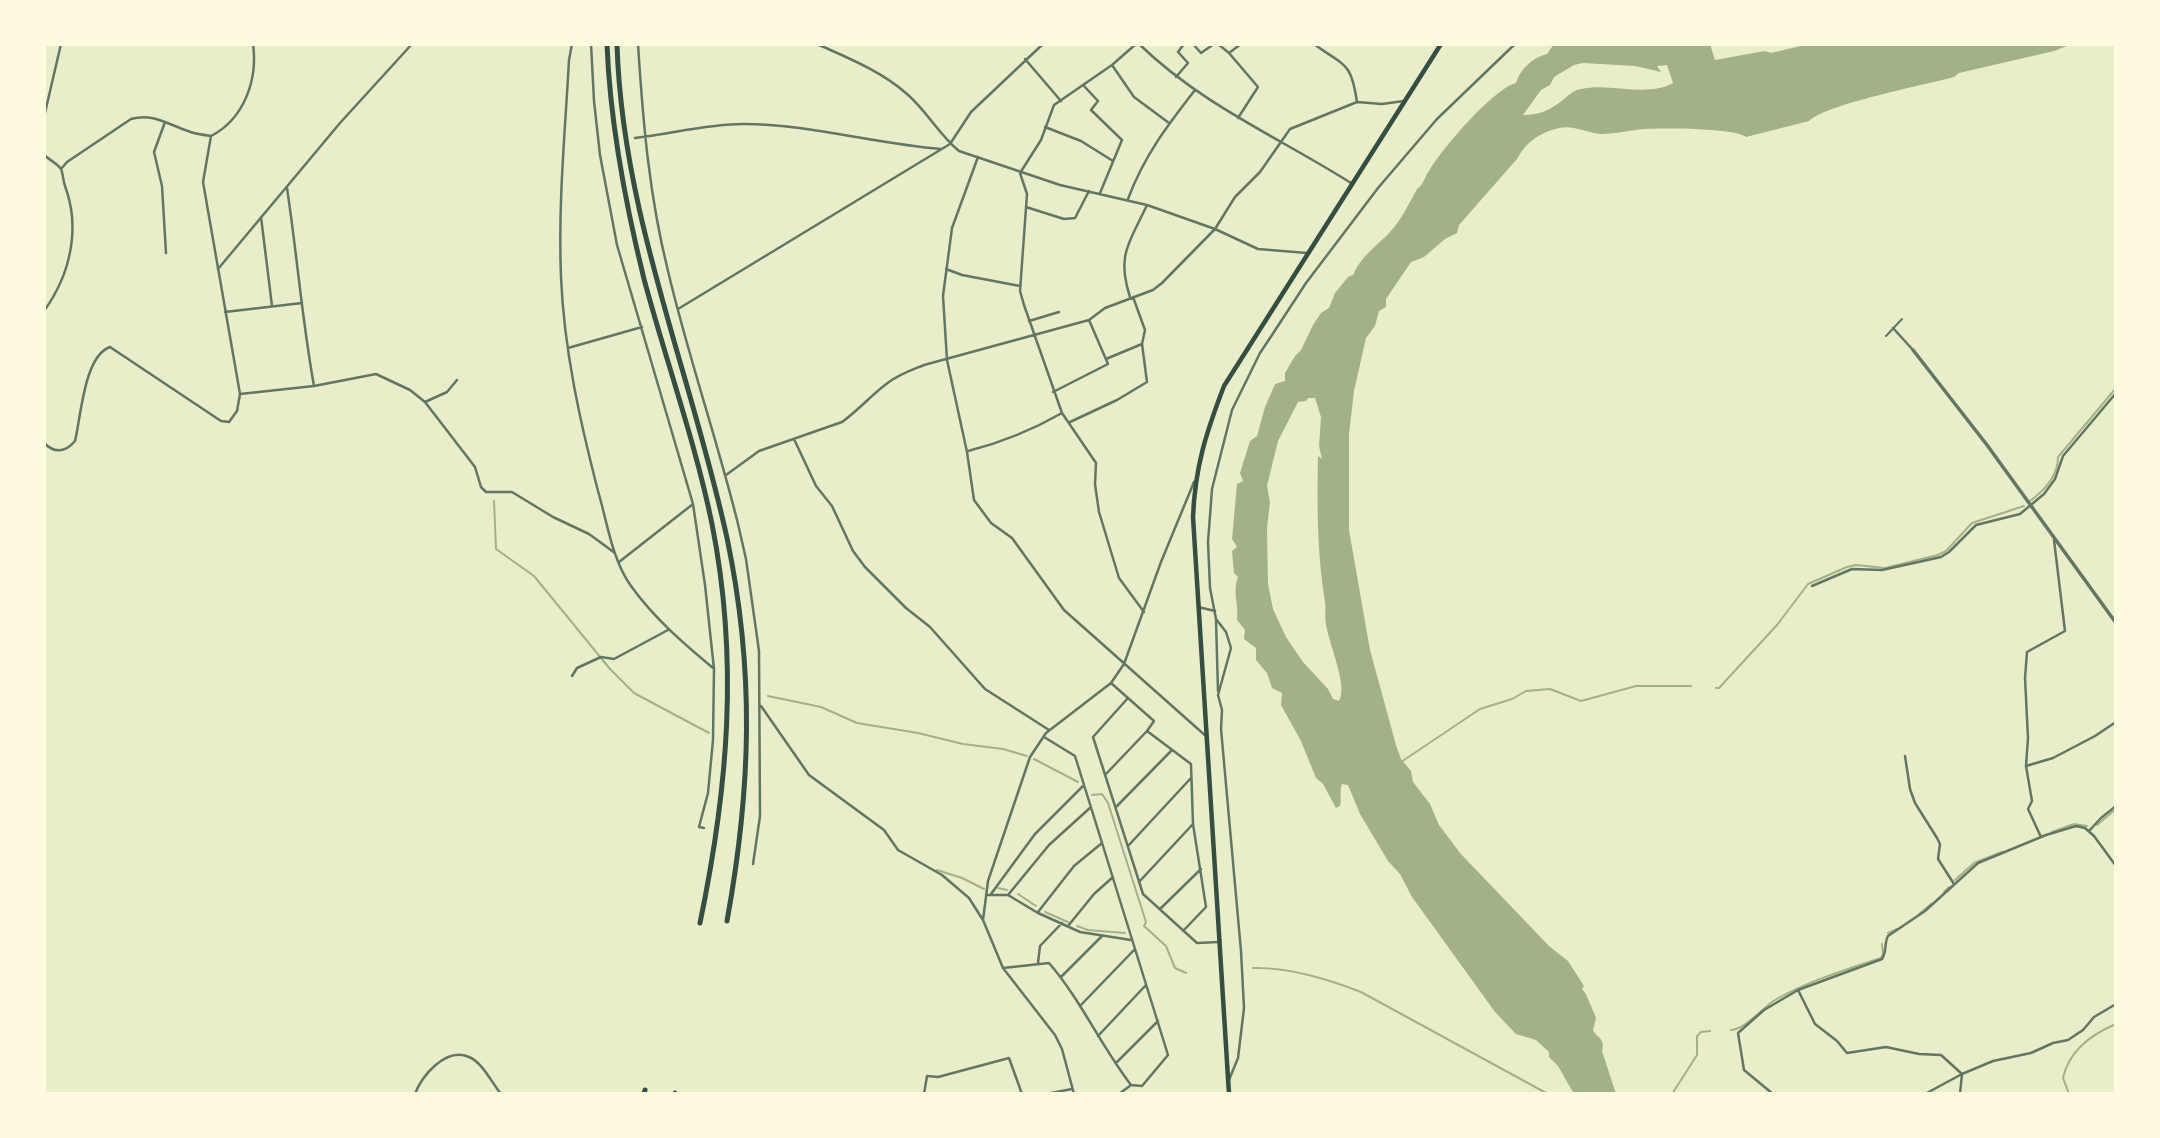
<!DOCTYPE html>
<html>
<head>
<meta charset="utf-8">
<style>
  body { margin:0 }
  #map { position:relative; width:2160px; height:1138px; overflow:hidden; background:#e9edc9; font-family:"Archivo Narrow",sans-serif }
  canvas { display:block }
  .frame { position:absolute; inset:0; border:46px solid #fefae0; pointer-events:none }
</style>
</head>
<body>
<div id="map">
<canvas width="2160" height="1138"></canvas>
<div class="frame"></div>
</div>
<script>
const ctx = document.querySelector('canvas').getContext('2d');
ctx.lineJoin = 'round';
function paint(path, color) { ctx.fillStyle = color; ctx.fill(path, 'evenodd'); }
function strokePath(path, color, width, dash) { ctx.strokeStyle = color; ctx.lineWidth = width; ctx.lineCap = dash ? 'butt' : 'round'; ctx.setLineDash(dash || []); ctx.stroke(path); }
const water = new Path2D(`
  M1554 44H1710L1715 60 1765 51 1771 53 1809 44H2072L2054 51 1959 73 1954 77C1925 85 1826 104 1809 121L1746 137C1735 128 1662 128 1645 129 1630 130 1616 134 1601 134 1587 133 1574 125 1559 128 1539 133 1526 142 1517 159L1459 225 1457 233 1445 239 1424 257 1411 262 1386 299V307L1379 311 1375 326 1366 338 1354 391 1349 434V530L1370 650 1396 745 1401 759 1411 771 1413 782 1430 804 1439 825 1460 853 1549 946 1568 961 1584 986 1582 989 1586 994 1596 1018 1593 1030C1597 1038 1606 1039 1602 1051L1616 1094H1574L1558 1066 1549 1057V1052L1536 1040 1516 1034 1495 1012 1412 897 1400 874 1388 861 1360 814 1348 785 1342 784C1339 792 1342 799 1340 806L1336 808 1323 784 1316 778 1301 741 1281 705 1282 693 1272 688 1267 673 1256 660V648L1244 639 1245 630 1237 620C1239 605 1232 591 1238 577L1234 573 1232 551 1237 547 1232 539 1237 484 1243 481 1240 473 1250 441 1257 436 1265 407 1275 384 1285 381V373L1295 356 1301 350 1313 325 1321 313 1329 308 1335 293 1348 277 1353 275C1360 257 1377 246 1390 232 1401 221 1409 203 1417 189 1424 184 1424 178 1429 171 1441 150 1494 88 1516 83 1521 68 1532 58 1547 54ZM1583 63 1635 66 1661 72 1657 66 1667 65 1673 83C1646 98 1610 82 1581 89 1572 91 1569 95 1563 100 1550 110 1540 115 1523 115L1541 90 1550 85 1554 77 1574 65ZM1308 398H1315L1321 417 1319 446 1322 459 1318 456C1317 505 1317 554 1325 602 1326 611 1324 619 1327 629 1330 646 1348 687 1339 701L1333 699 1328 689 1303 662 1286 637 1273 609 1268 584 1267 528 1270 502 1267 486 1278 441 1298 402 1306 401Z`);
const stream = new Path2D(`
  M494 501 496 549 534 576 610 669 634 693 709 733
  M2030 501C2045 490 2058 476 2058 457L2116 388
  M1716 688H1719L1777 625 1808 584 1847 567 1856 565 1885 568 1938 555 1946 551 1972 523 2024 506
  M768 696 821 707 857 723 918 733 963 744 1003 749 1027 756
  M1034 759 1078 782
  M1401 762 1480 709 1512 699 1526 691 1550 689 1581 701 1636 686H1691
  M1092 795 1102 794 1108 803 1146 922 1144 926 1166 946 1175 968 1186 973
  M2097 825 2116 809
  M2052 832 2074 824 2087 826
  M937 870 962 878 984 889
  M1955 880 1974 863 2002 852
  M998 888 1007 890
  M1944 892 1949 887
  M1018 894 1036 906
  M1045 912 1068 922
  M1919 914 1931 904
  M1077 926 1088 930 1125 933
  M1888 933 1897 929
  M1253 968C1288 967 1328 979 1361 992L1548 1094
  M1731 1030C1746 1029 1762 1008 1775 1000 1808 981 1845 970 1881 958L1883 954 1882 944
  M1672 1094 1697 1055V1036L1701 1032 1710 1031
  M2069 1094 2063 1078C2069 1051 2092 1034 2116 1024`);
const service = new Path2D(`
  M1886 336 1902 319`);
const minor = new Path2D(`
  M572 44 569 60C565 133 558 205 561 277 564 350 580 421 598 491 607 521 612 560 631 586 654 618 683 643 713 668
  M591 44 594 101 600 155 617 245 693 504 705 585 714 669 713 740 708 793 699 827 704 828
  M638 44C643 122 649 195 668 271 688 356 717 439 738 524L746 559 759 651 760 816 753 864
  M817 44C848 58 881 71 907 94 927 111 939 135 959 151L1060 185 1147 205 1215 229 1258 249 1307 253
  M1136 44 1112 65 1054 105 1041 140 1020 173 1027 194 1020 291 1024 305 1062 413 1096 463 1095 484 1099 512 1119 578 1144 612
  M1139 44C1202 105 1278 137 1351 183
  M1193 44 1201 53 1214 44
  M1218 44 1229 53
  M1314 44C1345 67 1351 61 1357 102
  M1025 59 1061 101
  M1112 65 1134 97 1169 123
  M1176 77 1188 63 1178 52 1184 44
  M1084 86 1098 101 1091 110 1122 140 1100 193
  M44 117 61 44
  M1238 118 1258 87 1229 53 1241 44
  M165 122 154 152 162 186 166 253
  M1045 127 1081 141 1113 161
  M635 138C670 134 708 124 743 124 809 124 875 144 941 149
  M44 155C48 159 58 164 61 169 63 173 63 181 65 186 81 229 70 275 44 311
  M978 157 952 228 943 296 947 360 967 452 974 500 991 523 1012 538 1064 610 1207 737
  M61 169 67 162 131 119C153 113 167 124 188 131 195 134 203 135 211 136 244 119 258 80 253 44
  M287 188C297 254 302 320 314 386
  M1128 199C1144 156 1167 126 1195 90
  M1026 207 1064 219 1075 218 1089 191
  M261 217 272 306
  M218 269 340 123 412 44
  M946 269 962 275 1020 286
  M1130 297C1116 254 1130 242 1147 205
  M678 309 950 144 971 112 1043 44
  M225 312 302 303
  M1029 321 1059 312
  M1893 328 1913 350
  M568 348 642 327
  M1106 359 1142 344
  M1053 392 1108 364 1089 320
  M240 394 314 386 376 374 410 390 425 402 475 467 481 487 486 492H512L553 517 589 534 615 553
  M425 402 447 392 457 380
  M1070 422 1117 400 1147 382 1142 344 1145 330 1133 297
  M794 439 816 486 832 506 853 551 865 567 906 608 930 627 985 689 1049 730
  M44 443C54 453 65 453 75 441 81 417 84 356 110 347L221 421 229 422 237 411 240 394 203 182 211 136
  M968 451C1000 443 1034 429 1062 413
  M726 475 759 451 842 422C859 410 872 394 889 382 900 374 912 370 924 365L1089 320 1105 308 1153 290 1162 283 1215 229 1235 197 1260 172 1290 129 1357 102 1382 104 1404 101
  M619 562 693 504
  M1812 586 1852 569 1882 570 1941 557 1949 552 1976 525 2020 514 2044 494 2055 479 2063 456 2116 393
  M1198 607 1215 611
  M1216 620 1218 691
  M572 676 577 668 601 657 614 659 668 630
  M1111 683 1154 721 1147 731 1191 764 1193 824 1206 907 1184 930
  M1128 698 1093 737 1143 894 1197 943 1219 942
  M761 706 809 775 884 830 898 850 942 875 969 898 983 920 1003 968 1055 1035 1062 1049 1074 1094
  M1905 756 1910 789 1915 803 1937 838 1940 844 1938 859 1954 884
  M2026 766 2053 758 2095 736 2116 722
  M1106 774 1147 731
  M1116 807 1172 750
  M2089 831 2101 818 2116 806
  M2041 837 2028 809 2032 801 2026 766 2028 738 2025 678 2027 652 2065 631 2054 540
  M1128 846 1191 778
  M1139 882 1193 824
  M991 894 1035 834 1084 785
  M986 895H1008L1038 913 1080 932 1131 940
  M1008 895 1049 845 1091 807
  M1160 909 1201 869
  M1038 912 1074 866 1102 843
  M983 920 988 881 1030 757 1046 733 1111 683 1124 664 1161 562 1194 482
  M1068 926 1094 894 1113 877
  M1038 963 1040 946 1062 923
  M1003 968 1049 963C1081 1000 1101 1046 1131 1085L1142 1086 1168 1055 1075 756 1044 737
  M1061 977 1102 936
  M1798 990 1815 1024 1837 1041 1847 1053 1886 1047 1919 1054 1941 1055 1962 1074
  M1080 1006 1135 949
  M1098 1036 1146 985
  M1116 1063 1158 1021
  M1229 1080 1238 1058 1244 1008 1241 951 1221 729 1222 710 1218 695 1231 648 1226 632 1216 619 1210 588 1208 542 1212 489 1232 410 1260 353 1272 335 1306 283 1378 188 1437 119 1515 44
  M415 1094C421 1076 446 1047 469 1057 482 1062 492 1083 501 1094
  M924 1094 927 1076 938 1077 1009 1058 1022 1094
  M1046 1094 1072 1089
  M1119 1094 1131 1085
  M1773 1094 1744 1070 1738 1033 1764 1010 1798 990 1882 959C1887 952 1884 943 1888 936L1925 911 1978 863 2046 835 2076 826 2085 828 2094 836 2116 866
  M1925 1094 1962 1074 1993 1061 2031 1053 2053 1043 2068 1040 2083 1030 2094 1017 2116 1004
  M1960 1094 1962 1074`);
const tertiary = new Path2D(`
  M1913 350 1987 445 2116 623`);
const trunk = new Path2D(`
  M1229 1094 1193 517C1195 467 1206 433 1224 386L1441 44`);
const motorway = new Path2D(`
  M607 44C610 123 625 202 644 279 666 361 695 441 712 524 739 660 728 788 700 923
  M617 44C622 215 691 372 727 538 755 671 751 789 727 921
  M644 1094 645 1090
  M675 1094V1093`);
paint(water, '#a3b18a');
strokePath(stream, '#a3b18a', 2);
strokePath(service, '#617663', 2);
strokePath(minor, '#617663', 2.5);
strokePath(tertiary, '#617663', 3.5);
strokePath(trunk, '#344e41', 4.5);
strokePath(motorway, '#344e41', 5);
</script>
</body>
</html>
